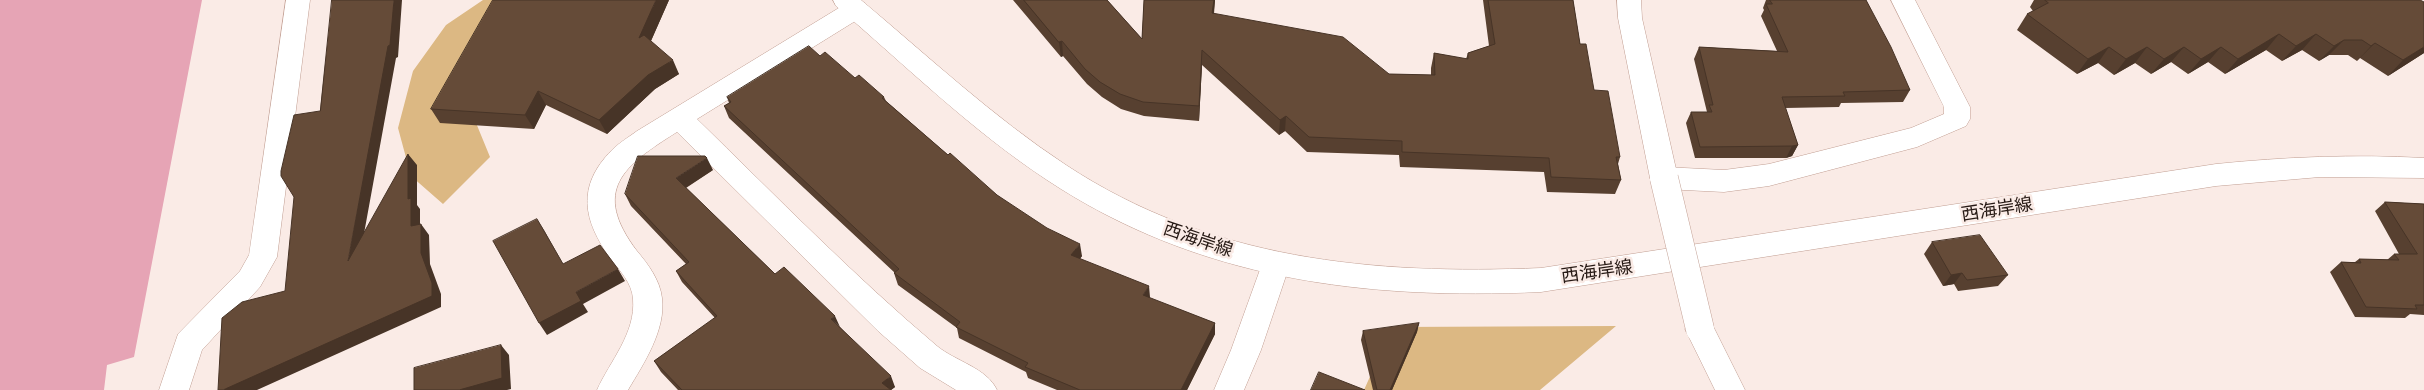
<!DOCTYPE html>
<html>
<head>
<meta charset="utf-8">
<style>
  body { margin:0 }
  canvas { display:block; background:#faebe6 }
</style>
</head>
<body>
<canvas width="2424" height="390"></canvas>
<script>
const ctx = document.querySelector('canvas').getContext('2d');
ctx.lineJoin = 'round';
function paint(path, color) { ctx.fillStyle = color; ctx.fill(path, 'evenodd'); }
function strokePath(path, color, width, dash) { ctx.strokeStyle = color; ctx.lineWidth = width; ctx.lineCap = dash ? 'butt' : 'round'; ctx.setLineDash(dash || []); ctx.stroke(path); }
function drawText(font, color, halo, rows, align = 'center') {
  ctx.font = font + ' "IBM Plex Sans","Noto Sans JP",sans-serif'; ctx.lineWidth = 5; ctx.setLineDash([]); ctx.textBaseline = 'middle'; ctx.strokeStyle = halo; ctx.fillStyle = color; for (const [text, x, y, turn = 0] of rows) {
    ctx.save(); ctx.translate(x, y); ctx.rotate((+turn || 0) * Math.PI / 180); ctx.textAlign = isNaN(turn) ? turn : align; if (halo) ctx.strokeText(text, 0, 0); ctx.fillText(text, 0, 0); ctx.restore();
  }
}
const forest = new Path2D(`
  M483 0H529L474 118 490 157 443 204 411 176 398 128 413 71 446 25Z
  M1616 326 1540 390H1364L1392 327Z`);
const water = new Path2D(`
  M0 0H202L134 357 107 365 104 390H0Z`);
const minor = new Path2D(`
  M286 0H310L277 257 260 287 202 350 189 390H159L178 334 240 271 249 255Z
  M856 0 865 3 868 9 865 15 697 119C776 196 853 275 937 346 955 361 987 368 997 390H956L920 368 878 331 677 132C623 166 591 190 637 251 648 264 660 280 662 298 666 330 644 363 628 390H597C610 361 636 333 633 299 632 283 620 271 611 259 583 221 576 186 612 150 620 142 629 137 637 131L847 3Z
  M1891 0H1915L1970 107V119L1966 126 1917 147 1769 186 1724 192 1664 189 1654 186 1650 178 1654 170 1664 167 1724 170 1769 164 1911 128 1944 114V107Z
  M1276 252 1286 256 1290 264 1261 350 1244 390H1214L1231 350 1262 264 1266 256Z`);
const tertiary = new Path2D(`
  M833 0H861C928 56 993 117 1066 165 1210 260 1373 275 1541 268L2216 164C2285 157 2354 154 2424 158V178L2320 177 2216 186 1541 292C1365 300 1198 280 1047 180 971 130 905 65 836 6Z
  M1617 0H1641L1642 18 1678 178 1674 186 1664 189 1654 186 1650 178 1618 18Z
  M1700 316 1710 320 1745 390H1715L1685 329 1690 320Z`);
const tertiaryBridge = new Path2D(`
  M1664 178 1700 329`);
const wall = new Path2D(`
  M669 0 651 41 679 74 655 89 607 134 546 105 534 129 440 123 431 109Z
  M1013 0H1107L1142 39 1144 0H1215L1214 14 1389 74 1431 75V68L1434 53 1466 59 1468 53 1489 46 1483 0H1573L1580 44 1594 90 1620 157 1618 164 1621 180 1615 194 1547 192 1544 172 1400 167 1399 155 1307 152 1285 131 1279 135 1202 65 1199 121 1144 116 1121 109 1102 97 1087 84 1063 56 1061 57Z
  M1766 0H1866L1910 90 1903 102 1841 103 1839 107 1785 108 1798 145 1792 156 1786 158H1695L1686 123 1691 112H1707L1694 59 1699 47 1777 51 1761 16 1764 10 1763 8Z
  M2034 0H2420L2424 53 2388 76 2360 58 2357 61 2348 55H2329L2319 61 2302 50 2282 61 2266 50 2225 74 2208 62 2188 74 2171 62 2151 74 2135 63 2114 75 2098 63 2077 74 2017 30 2027 14 2033 11 2030 7Z
  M855 78 884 97 886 101 948 155 997 195 1082 256 1080 259 1149 298 1215 323V334L1187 390H1057L1028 378 1026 372 959 338 957 328 898 285 894 273H895L729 118 724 106 729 103 727 97Z
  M713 170 686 188 775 274 840 327 895 387 891 390H678L661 372 654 361 715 318 682 282 676 271 686 264 631 206 625 194Z
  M2385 202 2424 204V315L2410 314 2405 318 2355 317 2330 272 2341 262H2355L2359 259 2387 260 2394 254H2399L2375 211Z
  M1932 242 2008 275 1998 286 1958 291 1954 284 1943 286 1924 254Z
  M1419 323 1417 332 1392 390H1373L1361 340 1363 331Z`);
const shadedWall = new Path2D(`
  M394 0H402L398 57 396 58 357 272 348 261Z
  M656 0H669L646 52 639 38Z
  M1214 0H1215L1212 28V13Z
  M2279 34 2266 50 2225 74 2238 59Z
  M2316 34 2302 50 2282 61 2296 46Z
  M2344 40 2329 55 2319 61 2334 46Z
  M1062 41 1063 56 1061 57 1059 42Z
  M2375 43 2357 61 2371 46Z
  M2109 47 2098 63 2077 74 2088 59Z
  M2147 47 2135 63 2114 75 2126 59Z
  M2184 47 2171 62 2151 74 2164 59Z
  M2221 47 2208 62 2188 74 2201 59Z
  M2424 47V53L2388 76 2403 60Z
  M1202 50V65L1199 121V106Z
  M673 60 679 74 655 89 607 134 599 120 648 75Z
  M538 91 546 105 534 129 525 115Z
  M1286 116 1285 131 1279 135 1280 120Z
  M1798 145 1792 156 1786 158 1792 146Z
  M408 154 417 165V205L420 209V237L411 226 408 199Z
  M707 158 713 170 682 190 676 178Z
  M537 219 544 230 570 276 563 264Z
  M421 224 429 235 430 264 441 294V307L257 390H223L421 253Z
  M1080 244 1082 256 1073 267 1071 255Z
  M618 269 625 281 583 304 588 312 547 335 539 323 576 292Z
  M1962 273 1954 284 1943 286 1951 275Z
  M1149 286 1150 297 1144 307 1143 295Z
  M835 316 840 327 831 319Z
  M1215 323V334L1187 390H1181Z
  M1419 323 1417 332 1392 390H1390Z
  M501 345 509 355 511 389 507 390H459Z
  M891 376 895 387 891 390 882 383Z`);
const building = new Path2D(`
  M332 0H394L390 45 388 46 348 261 408 154V199L411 198V226L421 224V253L432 283V296L223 390H218L222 318 242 302 285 291 294 197 281 176V171L294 115 320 111Z
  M493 0H656L639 38 644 35 673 60 648 75 599 120 538 91 525 115 431 109Z
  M1024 0H1107L1142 39 1144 0H1214L1212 13 1343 37 1389 74 1435 75 1434 53 1468 59V53L1495 44 1488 0H1573L1580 44H1586L1594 90 1608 91 1620 157H1616L1621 180 1551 177 1549 158 1402 152V141L1309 137 1286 116 1280 120 1202 50 1199 106 1143 102 1120 94 1100 82 1085 69 1062 41 1059 42Z
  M1770 0H1866L1891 47 1910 90 1843 92 1845 96 1782 97 1798 145 1792 146 1700 147 1691 112H1712L1709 105H1713L1699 47 1788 52 1766 4H1772Z
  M2045 0H2420L2424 2V47L2403 60 2375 43 2371 46 2362 40H2344L2334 46 2316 34 2296 46 2279 34 2238 59 2221 47 2201 59 2184 47 2164 59 2147 47 2126 59 2109 47 2088 59 2027 14 2048 3Z
  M809 46 820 56 825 52 855 78 859 75 884 97 882 98 948 155 950 153 997 195 1047 228 1080 244 1071 255 1149 286 1143 295 1215 323 1181 390H1080L1025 367 1028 363 956 327 960 322 894 273 899 269 724 106 731 102 727 97Z
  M638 156H705L707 158 676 178 775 274 784 267 835 316 831 319 891 376 882 383 891 390H682L654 361 717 316 676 271 689 262 625 194Z
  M2385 202 2424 204V305H2415L2417 309 2366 307 2341 262 2361 263 2359 259 2399 260 2394 254H2417Z
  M537 219 563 264 600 245 618 269 576 292 581 301 539 323 493 241Z
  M1980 235 2008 275 1967 280 1962 273 1951 275 1932 242Z
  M1419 323 1390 390H1377L1363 331Z
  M501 345 502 378 459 390H414V368Z
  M1319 372 1365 390H1311Z`);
const streetNames = [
  ["西海岸線",1997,210,-9],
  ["西海岸線",1198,240,19],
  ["西海岸線",1597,272,-8]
];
paint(forest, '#dcb883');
paint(water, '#e6a4b5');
strokePath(minor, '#c19e92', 1);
strokePath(tertiary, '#c19e92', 1);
paint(minor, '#fff');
paint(tertiary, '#fff');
strokePath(tertiaryBridge, '#c19e92', 29, []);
strokePath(tertiaryBridge, '#fff', 28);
paint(wall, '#574030');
paint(shadedWall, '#473427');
paint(building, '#654b38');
strokePath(building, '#473427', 1);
drawText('18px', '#261914', '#faebe6', streetNames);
</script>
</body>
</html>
